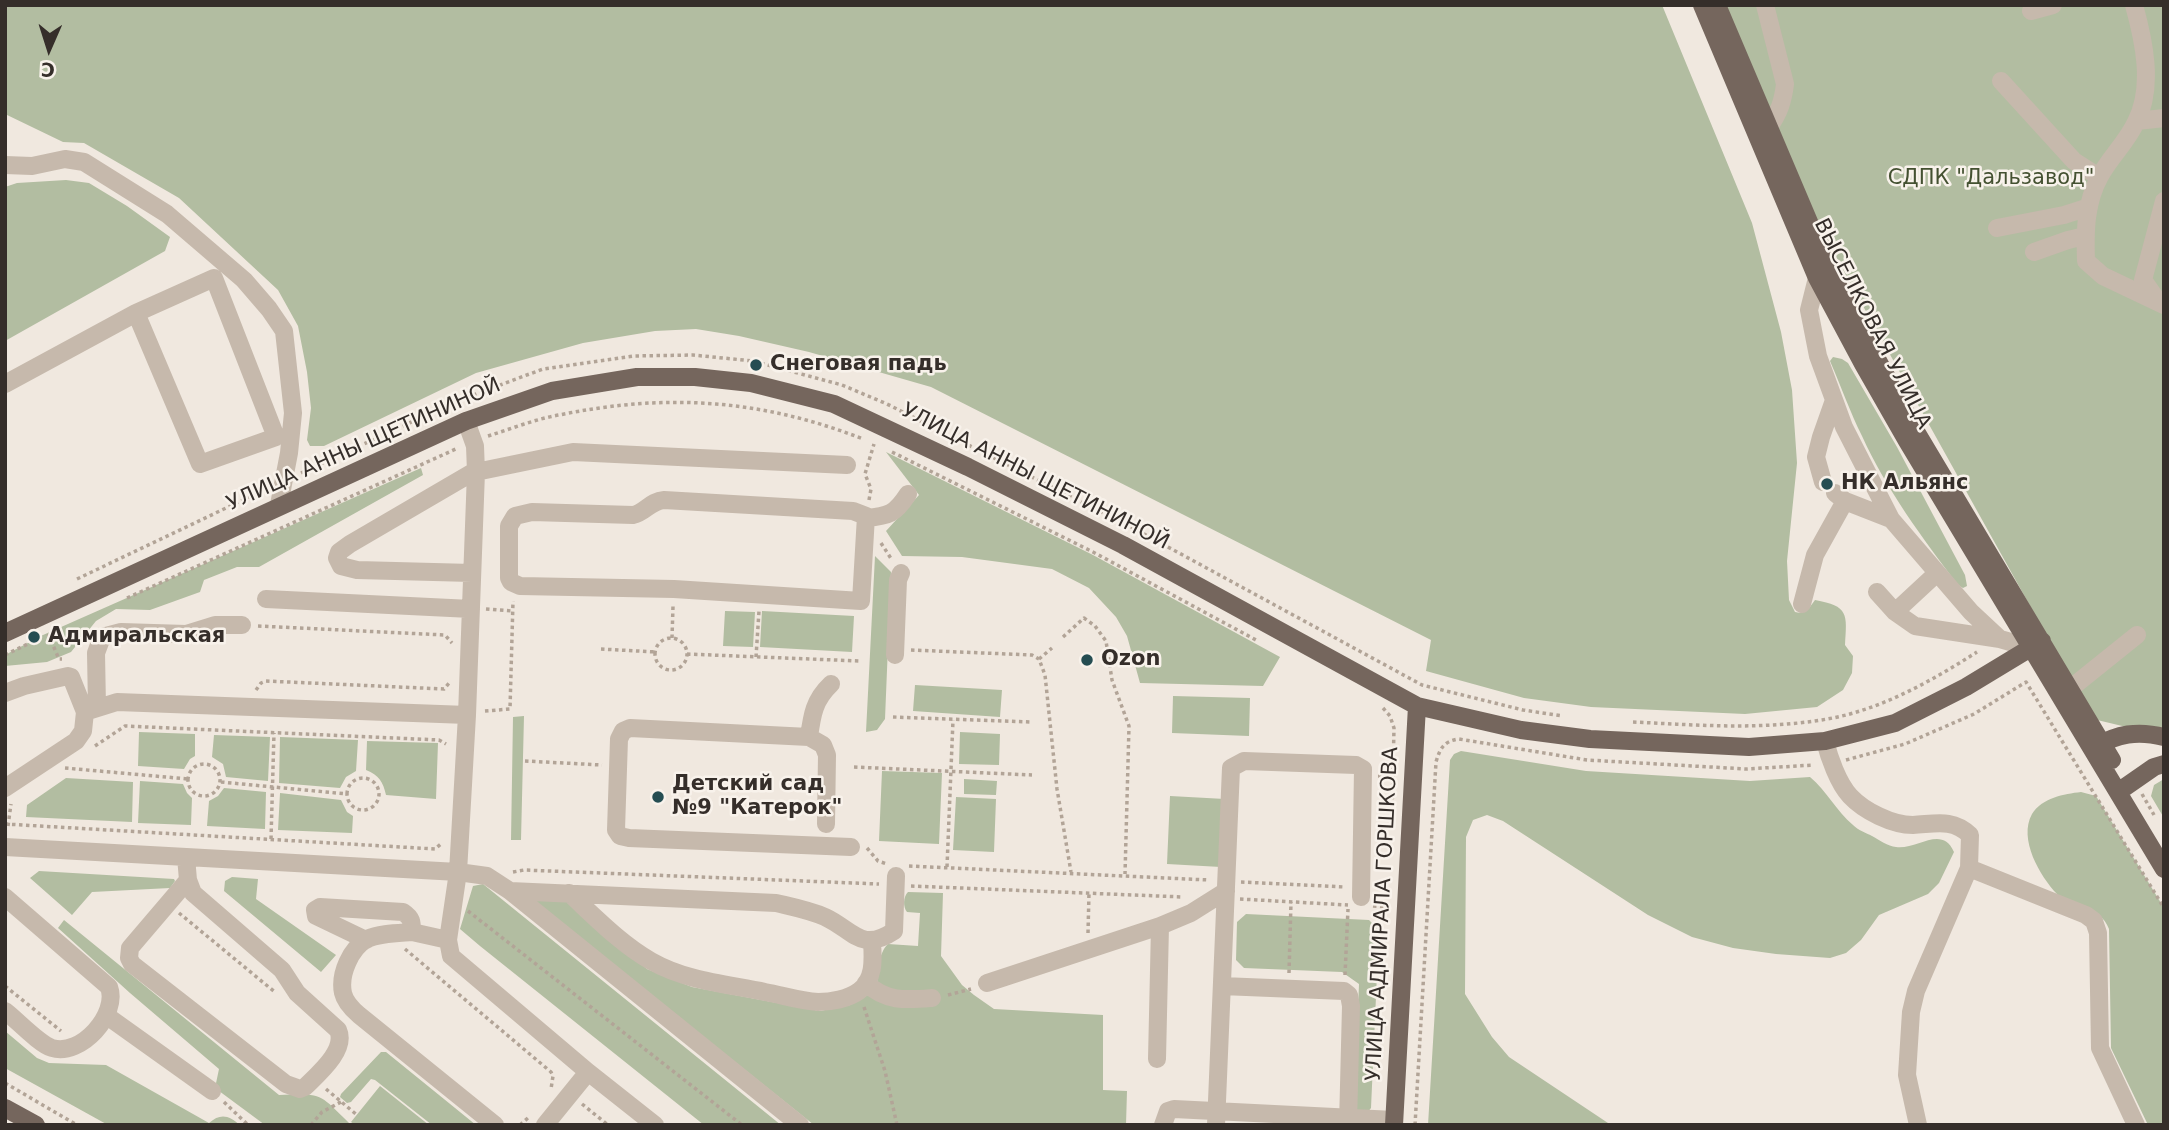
<!DOCTYPE html>
<html>
<head>
<meta charset="utf-8">
<style>
  body { margin:0 }
  #map { position:relative; width:2169px; height:1130px; overflow:hidden; background:#f0e8df; font-family:"DejaVu Sans",sans-serif }
  canvas { display:block }
  .frame { position:absolute; inset:0; border:7px solid #352e2a; pointer-events:none }
  .north { position:absolute; left:14px; top:14px; width:70px; height:70px; -webkit-text-stroke:5px #f8f2eb; paint-order:stroke; rotate:183deg; font-size:19px; font-weight:700; line-height:28px; text-align:center; color:#352e2a }
  .north::after { content:''; display:block; margin:auto; width:24px; height:32px; background:#352e2a; clip-path:polygon(50% 0,100% 100%,50% 72%,0 100%) }
</style>
</head>
<body>
<div id="map">
<canvas width="2169" height="1130"></canvas>
<div class="frame"></div>
<div class="north">С</div>
</div>
<script>
const ctx = document.querySelector('canvas').getContext('2d');
ctx.lineJoin = 'round';
function paint(path, color) { ctx.fillStyle = color; ctx.fill(path, 'evenodd'); }
function strokePath(path, color, width, dash) { ctx.strokeStyle = color; ctx.lineWidth = width; ctx.lineCap = dash ? 'butt' : 'round'; ctx.setLineDash(dash || []); ctx.stroke(path); }
function drawText(font, color, halo, rows, align = 'center') {
  ctx.font = font + ' "DejaVu Sans",sans-serif'; ctx.lineWidth = 5; ctx.setLineDash([]); ctx.textBaseline = 'middle'; ctx.strokeStyle = halo; ctx.fillStyle = color; for (const [text, x, y, turn = 0] of rows) {
    ctx.save(); ctx.translate(x, y); ctx.rotate((+turn || 0) * Math.PI / 180); ctx.textAlign = isNaN(turn) ? turn : align; if (halo) ctx.strokeText(text, 0, 0); ctx.fillText(text, 0, 0); ctx.restore();
  }
}
const green = new Path2D(`
  M5 5H1662L1752 223 1781 332 1792 390 1797 463 1787 561 1789 600 1795 612C1806 615 1809 608 1815 600 1849 606 1847 614 1845 645L1853 656 1852 673 1843 690 1817 707 1745 714 1591 707 1524 698 1426 671 1431 640 931 387 809 352 739 336 696 329 655 331 583 343 476 373 324 446H310L307 440 311 408 307 372 298 326 278 290 179 198 84 143 63 142 5 114Z
  M1711 5H2164V736L2093 719 1770 139Z
  M66 180 89 183 127 206 170 237 165 251 5 341V187L17 183Z
  M1833 357 1842 359 1848 363 1897 447 1965 575 1967 586 1963 588 1958 585C1923 539 1886 489 1862 436 1850 412 1841 386 1830 361Z
  M886 452 1093 555 1280 657 1263 686 1140 683 1127 636 1116 617 1089 588 1052 569 962 557 902 556 886 531 919 495Z
  M421 468 423 475 259 567H237L204 580 200 592 150 610 116 609 96 621 71 652 47 662 5 666V655L43 635Z
  M875 556 891 572 885 719 877 730 866 732Z
  M725 611 755 612 753 647 723 646Z
  M762 611 854 616 852 652 760 647Z
  M915 685 1002 690 1000 717 913 711Z
  M1173 696 1250 698 1249 736 1172 733Z
  M524 716 521 840H511L513 717Z
  M139 732 195 734V756L190 759 184 769 138 766Z
  M960 732 1000 734 999 765 959 764Z
  M214 735 270 737 268 781 226 777 223 764 212 757Z
  M280 737 358 740 356 771 346 777 340 788 279 783Z
  M367 741 438 743 436 799 386 795C383 782 379 775 366 770Z
  M1461 751 1586 771 1750 781 1810 777C1827 791 1836 811 1853 825 1858 830 1866 833 1872 836 1879 840 1888 846 1896 847 1917 850 1942 824 1954 852L1939 883 1928 894 1879 915 1861 940 1846 953 1830 958 1776 954 1733 948 1692 937 1648 915 1503 821 1487 815 1473 820 1466 837 1465 994 1492 1037 1509 1057 1611 1125H1428L1450 760 1454 754Z
  M882 771 942 773 939 844 879 841Z
  M66 778 133 782 132 822 26 817 27 805Z
  M964 779 997 781 996 795 964 794Z
  M2164 779V818L2151 796 2154 785Z
  M140 781 183 784 187 793 192 798 191 825 138 823Z
  M224 788 266 792 265 829 207 826 209 801 218 796Z
  M2081 792 2096 796 2164 908V1125H2148L2111 1048 2109 929C2100 904 2072 911 2057 894 2040 876 2018 839 2032 814 2042 798 2064 794 2081 792Z
  M280 793 341 800 347 812 353 816 352 833 278 830Z
  M1170 796 1225 799 1221 867 1167 864Z
  M956 797 996 799 994 852 953 850Z
  M39 871 174 879 175 881 170 888 92 892 72 915 30 878Z
  M232 877 258 879 256 899 336 955 321 972 224 891 225 881Z
  M483 884 781 1125H704L480 946 460 929 473 886Z
  M908 892 943 893 941 956 962 985 974 995 994 1009 1103 1015V1090L1127 1091 1126 1125H814L532 900H567L647 969 692 987 820 1011 850 1005 868 995 903 994 878 984C875 973 880 951 888 944L918 946 920 913 907 912C903 907 903 897 908 892Z
  M1246 914 1369 920 1379 930 1371 1108 1367 1113H1354L1359 984 1342 972 1244 968 1236 960 1237 922Z
  M64 920 279 1095C324 1093 319 1094 351 1125H265L215 1088 219 1069 130 993 58 928Z
  M5 1031 37 1058 49 1063 106 1065 209 1123C220 1113 229 1115 240 1125H108L5 1068Z
  M381 1052H386L476 1125H432L375 1080 371 1079 351 1102 347 1103 340 1097 341 1094Z
  M380 1086 429 1125H355L351 1122Z`);
const path = new Path2D(`
  M488 436C511 429 535 419 559 415 666 393 761 399 863 439
  M892 452 1093 552 1256 640
  M301 473 457 401 543 369 634 356 693 355 753 361 842 385 887 404 1133 528 1422 685 1523 710 1563 716
  M869 500 871 489 865 474 874 444
  M881 543 892 560
  M77 579 266 489
  M127 598 458 448
  M486 609 512 611
  M258 626 445 635 452 643
  M48 634 59 659H62
  M1063 637 1084 618 1095 626 1106 641 1112 680 1129 726 1125 874
  M672 638 673 606
  M655 654a16 16 0 1 1 32 0a16 16 0 1 1-32 0Z
  M601 649 656 652
  M911 650 1032 655 1039 659 1045 675 1057 789 1071 872
  M687 654 859 661
  M5 655 38 639
  M756 657 759 611
  M1039 659 1052 648
  M256 690 261 683 266 681 444 689 450 682
  M1383 708 1390 716 1394 728 1392 815
  M485 711 510 709 513 601
  M893 717 1032 722
  M1633 722C1696 725 1759 730 1821 720 1877 712 1930 682 1977 652
  M95 746 125 726 439 740 446 744
  M1846 760 1905 744 1974 714 2026 682 2164 908
  M525 761 602 765
  M188 780a16 16 0 1 1 32 0a16 16 0 1 1-32 0Z
  M854 767 1032 775
  M65 768 188 779
  M1378 776H1394
  M347 794a16 16 0 1 1 32 0a16 16 0 1 1-32 0Z
  M221 782 347 794
  M2142 794 2154 815
  M5 824 435 849 442 843
  M8 826 11 804
  M271 839 274 733
  M867 848 878 861 887 864
  M909 866 1209 880
  M947 867 953 720
  M513 872 524 870 879 884
  M1241 882 1345 887
  M911 886 1183 897
  M1240 899 1348 905
  M1373 906 1388 907V909
  M468 911 742 1125
  M179 913 276 993
  M1088 933 1089 893
  M405 949 551 1072 553 1076 551 1089
  M1289 973 1291 902
  M1345 975 1348 909
  M5 986 61 1031
  M948 995 971 989
  M864 1007 885 1071 897 1125
  M5 1083 77 1125
  M326 1089 357 1115
  M224 1102 248 1125
  M582 1104 608 1125
  M311 1125 322 1112 341 1102
  M520 1125 529 1117
  M1415 1125 1436 762C1440 748 1444 741 1459 739L1587 760 1746 769 1814 765`);
const minor = new Path2D(`
  M1765 5 1785 84C1783 101 1779 113 1769 127
  M2134 5C2144 41 2154 87 2136 122 2127 142 2110 157 2100 176 2085 203 2085 232 2086 261L2103 276 2164 305
  M2031 11 2053 5
  M2001 81 2074 161 2099 177
  M2137 121 2164 118
  M5 165 32 166 65 159 84 162 167 214 244 280 269 309 284 331 293 413 289 453 279 505
  M1997 228 2064 215 2089 207
  M2034 252 2068 240 2085 236
  M1817 278 1809 310 1818 356 1844 427 1891 519 1971 612 2000 639
  M2157 300 2143 280 2164 201
  M5 384 136 313 214 278 276 437 200 464 136 313
  M476 472 573 452 847 465
  M1823 482 1816 457 1821 437 1833 403
  M1835 493 1845 501 1891 519
  M664 500 853 511 866 516 861 601 674 589 520 586 511 582 509 578V526L515 516 532 512 633 515C646 512 650 501 664 500Z
  M866 518C889 516 895 514 908 494
  M472 573 357 570 341 566 337 558 339 552 350 544 475 471
  M1877 592 1895 612 1915 626 2000 639 2031 648
  M266 599 471 609
  M1802 604 1815 555 1845 501
  M1895 612 1936 574
  M895 655 898 580 901 573
  M2071 688 2137 635
  M5 693 24 686 68 676 71 677 85 712 117 702 467 715
  M97 707 96 653 102 637 121 632 186 634 215 625H242
  M809 737 630 728 623 731 619 739 616 830 620 836 629 838 851 847
  M1825 741C1829 757 1838 783 1850 796 1864 811 1892 825 1913 825 1935 824 1952 818 1970 835L1969 868 2086 915 2094 921 2098 933 2100 1048 2136 1125
  M5 788 76 741 83 731 85 712
  M826 824 827 755 823 745 809 737C812 715 814 700 831 684
  M5 847 458 872 467 715 476 472 475 446 466 421
  M186 857 188 880 193 893 282 970 297 993 338 1030C347 1050 318 1074 305 1087L300 1089 286 1084 132 964 129 958 130 948 188 880
  M510 891 776 903C793 907 809 910 825 917 853 930 861 953 894 931L896 876
  M569 893C595 917 621 944 651 961 686 981 727 984 765 992 782 995 800 1001 818 1002 831 1002 848 999 859 991 875 979 873 959 872 941
  M5 897 109 987C119 1014 81 1057 52 1048 39 1044 17 1020 5 1011
  M412 932 448 940
  M366 940 316 916 315 910 320 907 403 912C412 918 412 922 412 932 398 933 380 933 367 939 351 948 339 974 343 993 345 1002 352 1009 359 1015L495 1125
  M866 983C886 1002 906 1000 932 998
  M987 983 1160 926
  M1222 986 1344 991 1349 995 1351 1006 1348 1125
  M107 1016 212 1091
  M1157 1059 1160 926 1191 913 1226 891
  M545 1125 588 1072
  M655 1125 588 1072 451 956 448 940 458 872 487 876 510 891 800 1125
  M1163 1125 1168 1111 1174 1109 1394 1120
  M1216 1125 1231 768 1244 761 1356 765 1363 769 1361 897
  M1918 1125 1907 1075 1911 1012 1916 991 1969 868`);
const major = new Path2D(`
  M1702 5 1817 278 1863 364 1907 441 2164 869
  M1717 5 1829 269 1914 428 2112 760
  M5 633 466 421 552 391 637 377H695L751 383 834 404 968 467 1123 545 1417 706 1521 730 1590 739 1749 747 1825 741 1895 723 1966 687 2042 641
  M2094 747C2118 734 2137 730 2164 737
  M2118 792 2154 767 2164 764
  M5 1108 36 1125
  M1394 1125 1417 706`);
const markers = [
  [756,365,7,"#254d52"],
  [1827,484,7,"#254d52"],
  [34,637,7,"#254d52"],
  [1087,660,7,"#254d52"],
  [658,797,7,"#254d52"]
];
const parkNames = [
  ["СДПК \"Дальзавод\"",1991,179]
];
const streetNames = [
  ["ВЫСЕЛКОВАЯ УЛИЦА",1872,324,63],
  ["УЛИЦА АННЫ ЩЕТИНИНОЙ",364,445,-24],
  ["УЛИЦА АННЫ ЩЕТИНИНОЙ",1035,477,27],
  ["УЛИЦА АДМИРАЛА ГОРШКОВА",1383,914,-87]
];
const poiNames = [
  ["Снеговая падь",770,365],
  ["НК Альянс",1841,484],
  ["Адмиральская",48,637],
  ["Ozon",1101,660],
  ["Детский сад",672,785],
  ["№9 \"Катерок\"",672,809]
];
paint(green, '#b2bda1');
strokePath(path, '#b2a497', 3.5, [3.5, 3.5]);
strokePath(minor, '#c6b9ac', 18);
strokePath(major, '#75665d', 18);
for (const [x, y, r, color] of markers) { const dot = new Path2D(); dot.arc(x, y, r, 0, 2 * Math.PI); ctx.fillStyle = color; ctx.fill(dot); strokePath(dot, '#f8f2eb', 2.5); }
drawText('21px', '#445131', '#f8f2eb', parkNames);
drawText('21px', '#352e2a', '#f8f2eb', streetNames);
drawText('bold 21px', '#352e2a', '#f8f2eb', poiNames, 'left');
</script>
</body>
</html>
